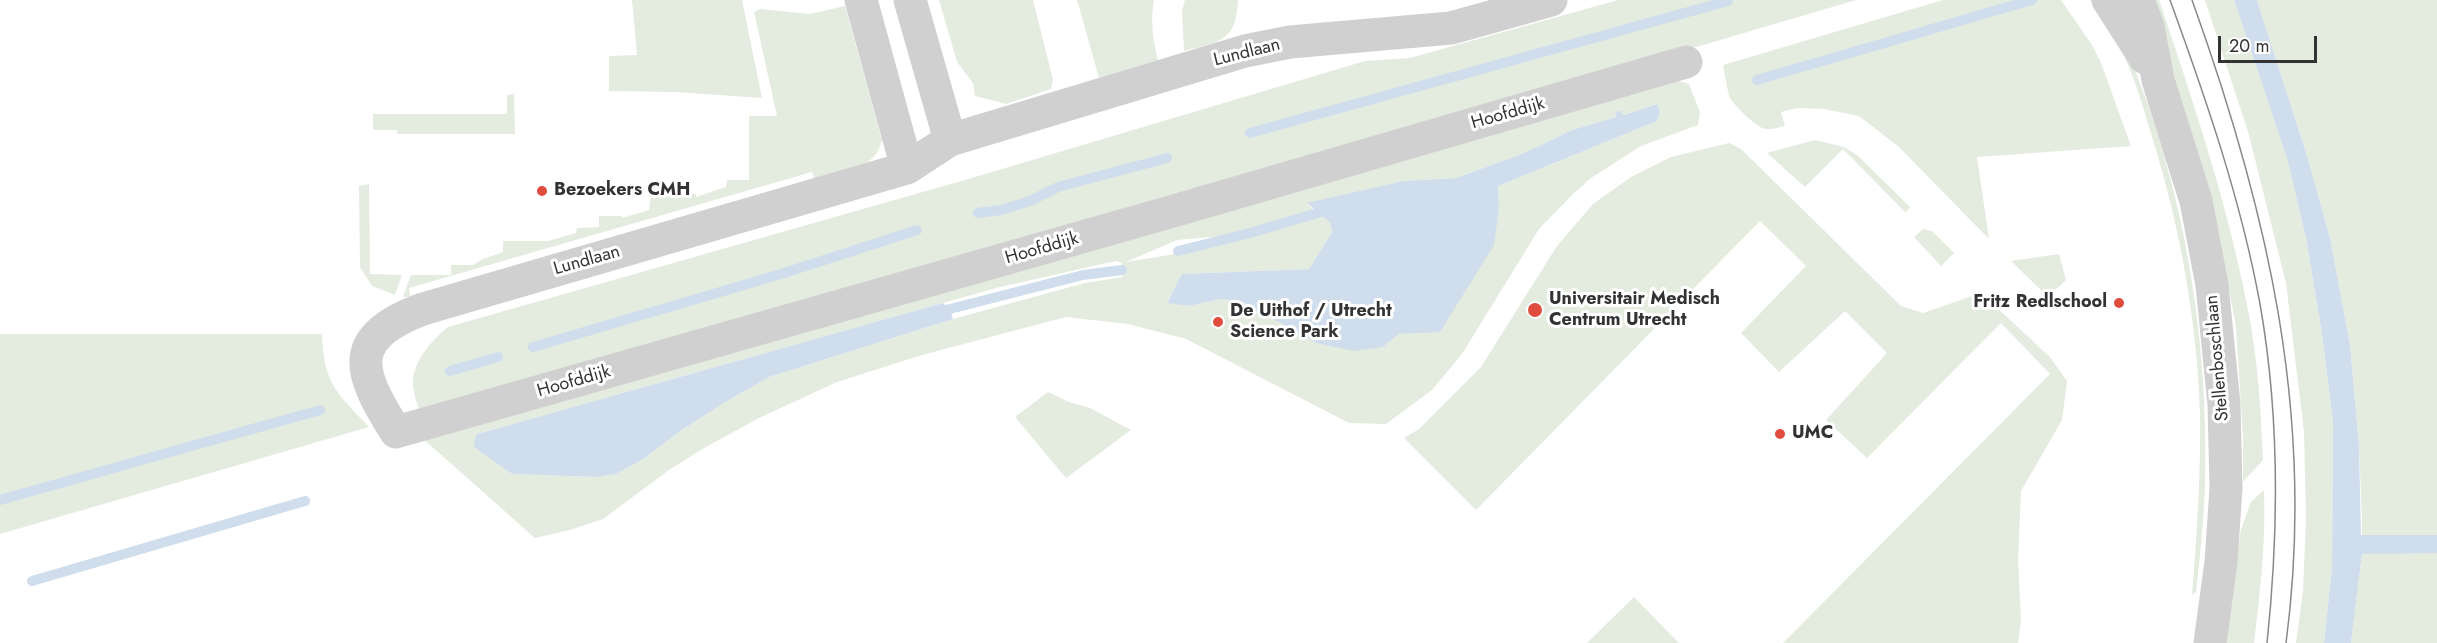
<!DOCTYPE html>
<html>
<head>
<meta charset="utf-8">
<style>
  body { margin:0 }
  #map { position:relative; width:2437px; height:643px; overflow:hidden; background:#fff; font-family:Jost,sans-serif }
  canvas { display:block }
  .scale { position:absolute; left:2218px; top:36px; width:99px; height:27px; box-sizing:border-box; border:3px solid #333; border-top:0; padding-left:8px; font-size:18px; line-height:21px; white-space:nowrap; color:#333; -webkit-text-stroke:4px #fff; paint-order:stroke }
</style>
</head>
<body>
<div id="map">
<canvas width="2437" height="643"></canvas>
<div class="scale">20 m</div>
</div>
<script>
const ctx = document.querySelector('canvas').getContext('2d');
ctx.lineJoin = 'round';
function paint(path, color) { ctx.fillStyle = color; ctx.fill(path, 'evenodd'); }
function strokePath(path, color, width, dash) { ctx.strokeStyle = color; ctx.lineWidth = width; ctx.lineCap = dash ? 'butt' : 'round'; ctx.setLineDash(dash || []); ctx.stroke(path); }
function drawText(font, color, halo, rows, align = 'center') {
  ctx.font = font + ' Jost,sans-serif'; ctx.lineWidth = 6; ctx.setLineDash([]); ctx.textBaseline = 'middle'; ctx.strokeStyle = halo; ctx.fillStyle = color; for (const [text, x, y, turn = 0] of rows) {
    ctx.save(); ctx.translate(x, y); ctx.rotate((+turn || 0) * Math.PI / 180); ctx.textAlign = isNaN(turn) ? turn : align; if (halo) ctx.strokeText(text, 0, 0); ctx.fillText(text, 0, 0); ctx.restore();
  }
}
const green = new Path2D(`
  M632 0H742L762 98 676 92 609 91V56L637 55Z
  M939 0H1033L1053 80 1051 89 1006 104 975 96 973 83 957 62Z
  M1077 0H1154C1150 21 1153 40 1158 60L1099 78Z
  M1185 0H1238C1237 8 1237 17 1234 24 1227 44 1201 46 1184 51L1182 10Z
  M1618 0H1856L1180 199 420 413C417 403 412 390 413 379 416 358 432 340 448 327L965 180 1365 61 1410 58Z
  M1943 0H2061L2092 45 2101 63 2131 146 1977 157 1989 239 1899 147 1859 116 1824 109 1797 108 1781 112 1785 126C1779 127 1772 130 1766 129 1756 128 1735 106 1730 98 1728 94 1724 70 1723 65Z
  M2090 0H2101C2110 17 2120 35 2128 53 2184 186 2209 339 2205 483 2204 520 2200 556 2196 592L2192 595C2197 534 2201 473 2200 413 2197 320 2180 228 2153 140 2137 86 2125 44 2090 0Z
  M2148 0H2159C2194 104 2229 208 2249 315 2258 363 2261 412 2263 460L2243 482V438L2236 326 2215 220Z
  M2205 0H2234L2288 162 2306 238 2322 334 2333 422 2332 567 2324 643H2296L2303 591 2306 517 2304 432 2286 283 2249 135Z
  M2257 0H2437V643H2351L2362 554V520L2359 445 2350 345 2330 238 2308 159Z
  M845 6 882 140C876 170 840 173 815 181L812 172 409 288 410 297H403L411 275H451V265H473L483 259 503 252V241H548L576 233 577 228 599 227V216H622V218L649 210 651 194H696V197L726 187 727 180H749V116H777L754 12 760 9 810 14Z
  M1676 80 1689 84 1700 112 1698 125 1641 146 1591 178 1573 194 1539 229 1462 354 1432 390 1386 424 1349 423 1186 339 1128 324 1066 317 922 355 837 382 759 418 704 448 669 470 603 519 570 530 535 538 421 437ZM1657 104 1660 112 1657 121 1498 186 1499 208 1418 332 1399 334 1383 347 1316 343 1243 302 1221 299 1189 306 1167 302 1183 274 1309 269 1332 232 1330 223 1307 204 1403 181 1456 178 1522 154 1572 130 1616 117 1615 112 1624 115ZM1246 234 1188 252 1126 262 1177 240ZM1116 261 1122 263 1123 277 1085 283 953 319 769 377 722 404 679 432 645 458 616 474 596 477 512 474 475 448 477 434 1000 287Z
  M514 94 515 134H398L397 130H373V114H507V95Z
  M1815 140 1844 147 1857 155 1910 207 1906 213 1843 149 1805 187 1767 153Z
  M1729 143 1741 149 1901 306 1923 313 1981 293 2050 357 2067 381 2062 420 2021 491 2018 559 2021 620 2018 643H1783L2050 374 2001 323 1867 458 1826 420 1887 353 1845 311 1779 372 1741 333 1806 266 1760 221 1476 510 1404 438 1419 429 1481 367 1557 246 1593 204 1631 177 1671 157Z
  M369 184 370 274 402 275 395 295 372 286 360 267 359 186Z
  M1923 229 1932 231 1954 253 1941 266 1914 237Z
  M2059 254 2066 280 2048 297 2011 261Z
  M0 334H322C324 384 336 392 369 427L0 534Z
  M1048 392 1069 402 1090 408 1131 430 1066 478 1015 417Z
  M2264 490C2266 542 2260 592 2254 643H2224L2241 529 2251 502Z
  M1634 597 1679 643H1587Z`);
const water = new Path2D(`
  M2234 0H2257L2308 159 2330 238 2350 345 2359 445 2361 535H2437V553L2362 554 2351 643H2324L2332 567 2333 422 2322 334 2306 238 2288 162Z
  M1657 104 1660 112 1657 121 1498 186 1499 208 1494 245 1440 332 1399 334 1383 347 1354 351 1316 343 1243 302 1221 299 1189 306 1167 303 1182 274 1309 269 1332 232 1330 223 1307 203 1403 181 1456 178 1522 154 1572 130 1616 117 1615 112 1620 111 1624 115Z
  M943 303 950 309 953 319 769 377 722 404 679 432 645 458 616 474 596 477 512 474 475 448 474 442 477 434Z`);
const stream = new Path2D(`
  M1757 80 2032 0
  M1250 133 1728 1
  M978 213 1001 210 1030 201 1058 187 1167 158
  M1178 251 1250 233 1331 209
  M938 312 1083 275 1122 270
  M533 347 778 275 917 230
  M450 371 498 357
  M0 500 320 410
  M32 581 305 501`);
const minor = new Path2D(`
  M861 0 907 168
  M910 0 950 140
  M1551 0 1451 28 1290 42 1245 51 950 140 907 168 423 309C345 338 358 372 396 432L1177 210 1686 62
  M2108 0 2145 58
  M2138 0 2148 27 2158 80 2196 201 2212 285 2224 404 2226 488 2221 562 2210 643`);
const tram = new Path2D(`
  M2170 0C2206 99 2241 200 2260 304 2280 417 2279 530 2267 643
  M2192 0C2268 211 2316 418 2286 643`);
const markers = [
  [542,191,6,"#e04d3f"],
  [2119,303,6,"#e04d3f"],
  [1535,310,8,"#e04d3f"],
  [1218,322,6,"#e04d3f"],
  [1780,434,6,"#e04d3f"]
];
const streetNames = [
  ["Lundlaan",1247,53,-14],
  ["Hoofddijk",1508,114,-16],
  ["Hoofddijk",1042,249,-16],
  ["Lundlaan",587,261,-16],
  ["Stellenboschlaan",2218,358,-95],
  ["Hoofddijk",574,382,-16]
];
const poiNames = [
  ["Bezoekers CMH",554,191],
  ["Universitair Medisch",1549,300],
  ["Centrum Utrecht",1549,321],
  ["Fritz Redlschool",2107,303,"right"],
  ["De Uithof / Utrecht",1230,312],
  ["Science Park",1230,333],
  ["UMC",1792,434]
];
paint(green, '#e4ebdf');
paint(water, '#d0dded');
strokePath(stream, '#d0dded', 10);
strokePath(minor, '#d0d0d0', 33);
strokePath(tram, '#888', 1.5);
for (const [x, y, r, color] of markers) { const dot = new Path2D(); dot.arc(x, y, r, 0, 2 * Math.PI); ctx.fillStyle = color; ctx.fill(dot); strokePath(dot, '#fff', 2); }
drawText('18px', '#333', '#fff', streetNames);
drawText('bold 18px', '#333', '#fff', poiNames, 'left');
</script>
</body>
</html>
